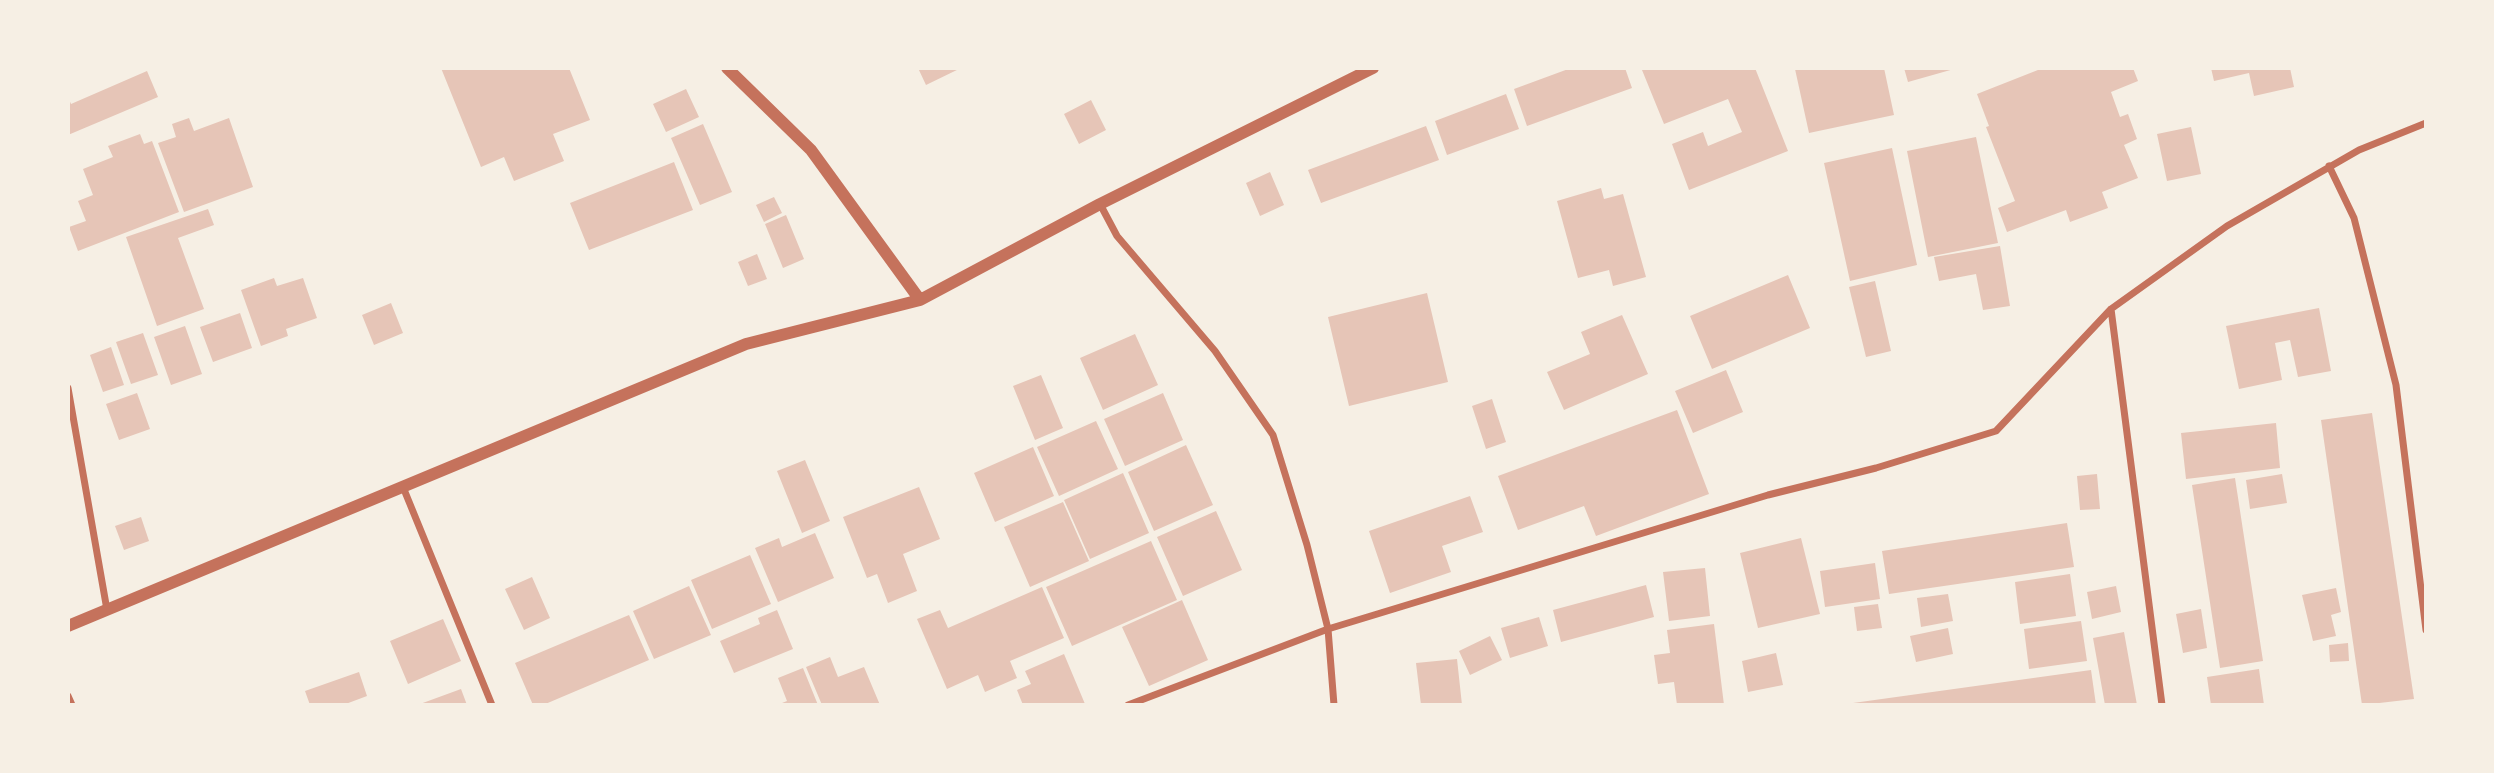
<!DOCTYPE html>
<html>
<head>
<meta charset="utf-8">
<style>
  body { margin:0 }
  #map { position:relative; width:2494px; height:773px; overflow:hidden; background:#f6efe4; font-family:Roboto,sans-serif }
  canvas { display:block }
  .frame { position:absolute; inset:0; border:70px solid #f6efe4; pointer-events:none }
</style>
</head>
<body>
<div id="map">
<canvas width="2494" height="773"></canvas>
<div class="frame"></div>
</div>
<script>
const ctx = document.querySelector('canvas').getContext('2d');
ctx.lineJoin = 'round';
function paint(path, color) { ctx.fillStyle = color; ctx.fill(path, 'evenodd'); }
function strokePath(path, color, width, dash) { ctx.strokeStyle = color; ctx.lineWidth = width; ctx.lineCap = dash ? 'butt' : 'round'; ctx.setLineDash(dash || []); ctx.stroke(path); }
const building = new Path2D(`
  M441 68H569L590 120 553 134 564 161 514 181 504 157 481 167Z
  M918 68H961L926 85Z
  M1571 68H1625L1632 88 1527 126 1514 89Z
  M1645 68H1755L1788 151 1689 190 1672 144 1703 132 1708 146 1742 132 1728 99 1664 124 1642 70Z
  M1799 68H1884L1894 115 1809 133 1795 69Z
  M1904 68H1954V69L1908 82Z
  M2043 68H2133L2138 81 2111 92 2120 117 2128 114 2137 139 2124 145 2138 178 2102 192 2108 208 2070 222 2066 210 2007 232 1998 208 2015 201 1986 127 1989 126 1977 94Z
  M2211 68H2290L2294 87 2254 96 2249 73 2214 81Z
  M147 71 158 97 68 135V97L71 104Z
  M686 89 699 117 666 132 653 104Z
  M1506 94 1519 129 1447 155 1435 121Z
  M1091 100 1106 130 1079 144 1064 114Z
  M189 118 194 131 229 118 253 187 184 212 158 143 176 137 172 124Z
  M703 124 732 192 700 205 671 138Z
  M1426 126 1439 160 1321 203 1308 170Z
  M2191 127 2201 174 2167 181 2157 134Z
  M140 134 144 144 152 141 179 212 78 251 69 227 86 221 78 201 93 195 83 169 113 157 108 146Z
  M1976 137 1998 243 1928 257 1907 151Z
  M1892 148 1917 265 1850 281 1824 163Z
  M674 162 693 210 589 250 570 203Z
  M1270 172 1284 205 1260 216 1246 183Z
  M1601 188 1604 199 1623 194 1646 277 1613 286 1609 270 1578 278 1557 201Z
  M774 197 782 213 764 222 756 205Z
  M208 209 214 225 178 238 204 309 157 326 126 237Z
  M786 215 804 259 783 268 765 224Z
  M2000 246 2010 306 1983 310 1976 274 1939 281 1934 257Z
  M757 254 767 279 748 286 738 262Z
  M1788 275 1810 328 1712 369 1690 316Z
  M274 278 277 286 303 278 317 318 286 329 288 336 261 346 241 290Z
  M1875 281 1891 351 1866 357 1849 287Z
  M1427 293 1448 382 1349 406 1328 317Z
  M391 303 403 333 374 345 362 315Z
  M2319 308 2331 371 2298 377 2290 340 2275 343 2282 380 2239 389 2226 326Z
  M240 313 252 348 213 362 200 327Z
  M1622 315 1648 374 1564 410 1547 372 1590 354 1581 332Z
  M185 326 202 374 171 385 154 337Z
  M143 333 158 375 131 384 116 342Z
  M1135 334 1158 385 1103 410 1080 358Z
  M111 347 124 385 103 392 90 355Z
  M1726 370 1743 412 1693 433 1675 391Z
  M1041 375 1063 428 1035 440 1013 386Z
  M137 393 150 429 119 440 106 404Z
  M1163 393 1183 440 1125 466 1104 419Z
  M1492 399 1506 442 1486 449 1472 406Z
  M1677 410 1709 494 1596 536 1584 506 1518 530 1498 476Z
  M2372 413 2414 699 2362 705 2321 420Z
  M1096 421 1118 469 1059 496 1037 447Z
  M2276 423 2280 468 2186 479 2181 433Z
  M1186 445 1213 505 1154 531 1128 472Z
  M1033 447 1054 496 995 522 974 473Z
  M805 460 830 521 802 533 777 471Z
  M1123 473 1149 533 1090 559 1064 500Z
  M2097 474 2100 509 2080 510 2077 476Z
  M2282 474 2287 503 2250 509 2246 480Z
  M2235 478 2263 661 2220 668 2192 485Z
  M919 487 940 539 903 554 917 591 888 603 877 574 867 578 843 517Z
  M1470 496 1483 532 1442 546 1451 572 1390 593 1369 531Z
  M1063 502 1089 561 1030 587 1004 527Z
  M1216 511 1242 570 1183 596 1157 537Z
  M141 517 149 541 124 550 115 526Z
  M2067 523 2074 567 1889 594 1882 551Z
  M815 533 834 578 778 602 755 548 779 538 782 547Z
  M1801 538 1820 614 1758 628 1740 553Z
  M1151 541 1177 600 1072 646 1046 587Z
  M750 555 771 604 712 629 691 580Z
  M1875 563 1880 599 1825 607 1820 571Z
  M1705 568 1710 616 1669 621 1663 572Z
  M2070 574 2076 616 2020 624 2015 582Z
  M532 577 550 618 524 630 505 589Z
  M1646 585 1654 617 1561 642 1553 610Z
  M689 586 711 635 654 659 633 611Z
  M2116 586 2121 612 2092 619 2087 592Z
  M1042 587 1064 638 1010 661 1017 678 985 692 978 675 947 689 917 619 940 610 948 628Z
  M2336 588 2341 612 2331 615 2336 636 2313 641 2302 595Z
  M1948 594 1953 621 1921 627 1917 598Z
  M1182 600 1208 660 1149 686 1122 627Z
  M1878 604 1882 628 1857 631 1854 607Z
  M2201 609 2207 648 2183 653 2176 614Z
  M777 610 793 649 734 673 720 641 760 624 758 618Z
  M629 615 649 660 543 705H533L515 663Z
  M1539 617 1548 646 1510 658 1501 628Z
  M443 619 461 661 408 684 390 641Z
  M2081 621 2087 661 2029 669 2024 629Z
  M1714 624 1724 705H1677L1674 682 1658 684 1654 655 1670 653 1667 630Z
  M1948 628 1953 654 1916 662 1910 636Z
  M2124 632 2137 705H2105L2093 638Z
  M1490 636 1502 660 1470 675 1459 651Z
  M2348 643 2349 661 2330 662 2329 645Z
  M1776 653 1783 685 1748 692 1742 661Z
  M1064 654 1085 704 1023 705 1017 690 1031 684 1025 671Z
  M830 657 838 677 864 667 880 705H822L806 667Z
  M1457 659 1462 705H1421L1416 663Z
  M803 668 818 705H777L787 701 778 678Z
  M2259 669 2264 705H2211L2207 677Z
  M2091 670 2096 705H1853V703Z
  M359 672 367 696 343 705H310L305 691Z
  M461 689 467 705H421L420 704Z`);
const minor = new Path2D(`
  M2329 166 2354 218 2396 385 2426 630
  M1100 204 1117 236 1215 351 1273 435 1307 545 1328 629 1334 705
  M2111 309 2162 705
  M68 388 107 610
  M403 487 492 705
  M68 696 72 705
  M1128 705 1328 629 1768 495 1876 468 1996 431 2111 309 2227 226 2359 150 2426 123`);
const tertiary = new Path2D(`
  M727 68 811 150 920 300
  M68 626 746 344 920 300 1100 204 1373 68`);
paint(building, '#e6c5b7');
strokePath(minor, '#c5725c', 7);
strokePath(tertiary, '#c5725c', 12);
</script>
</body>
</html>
